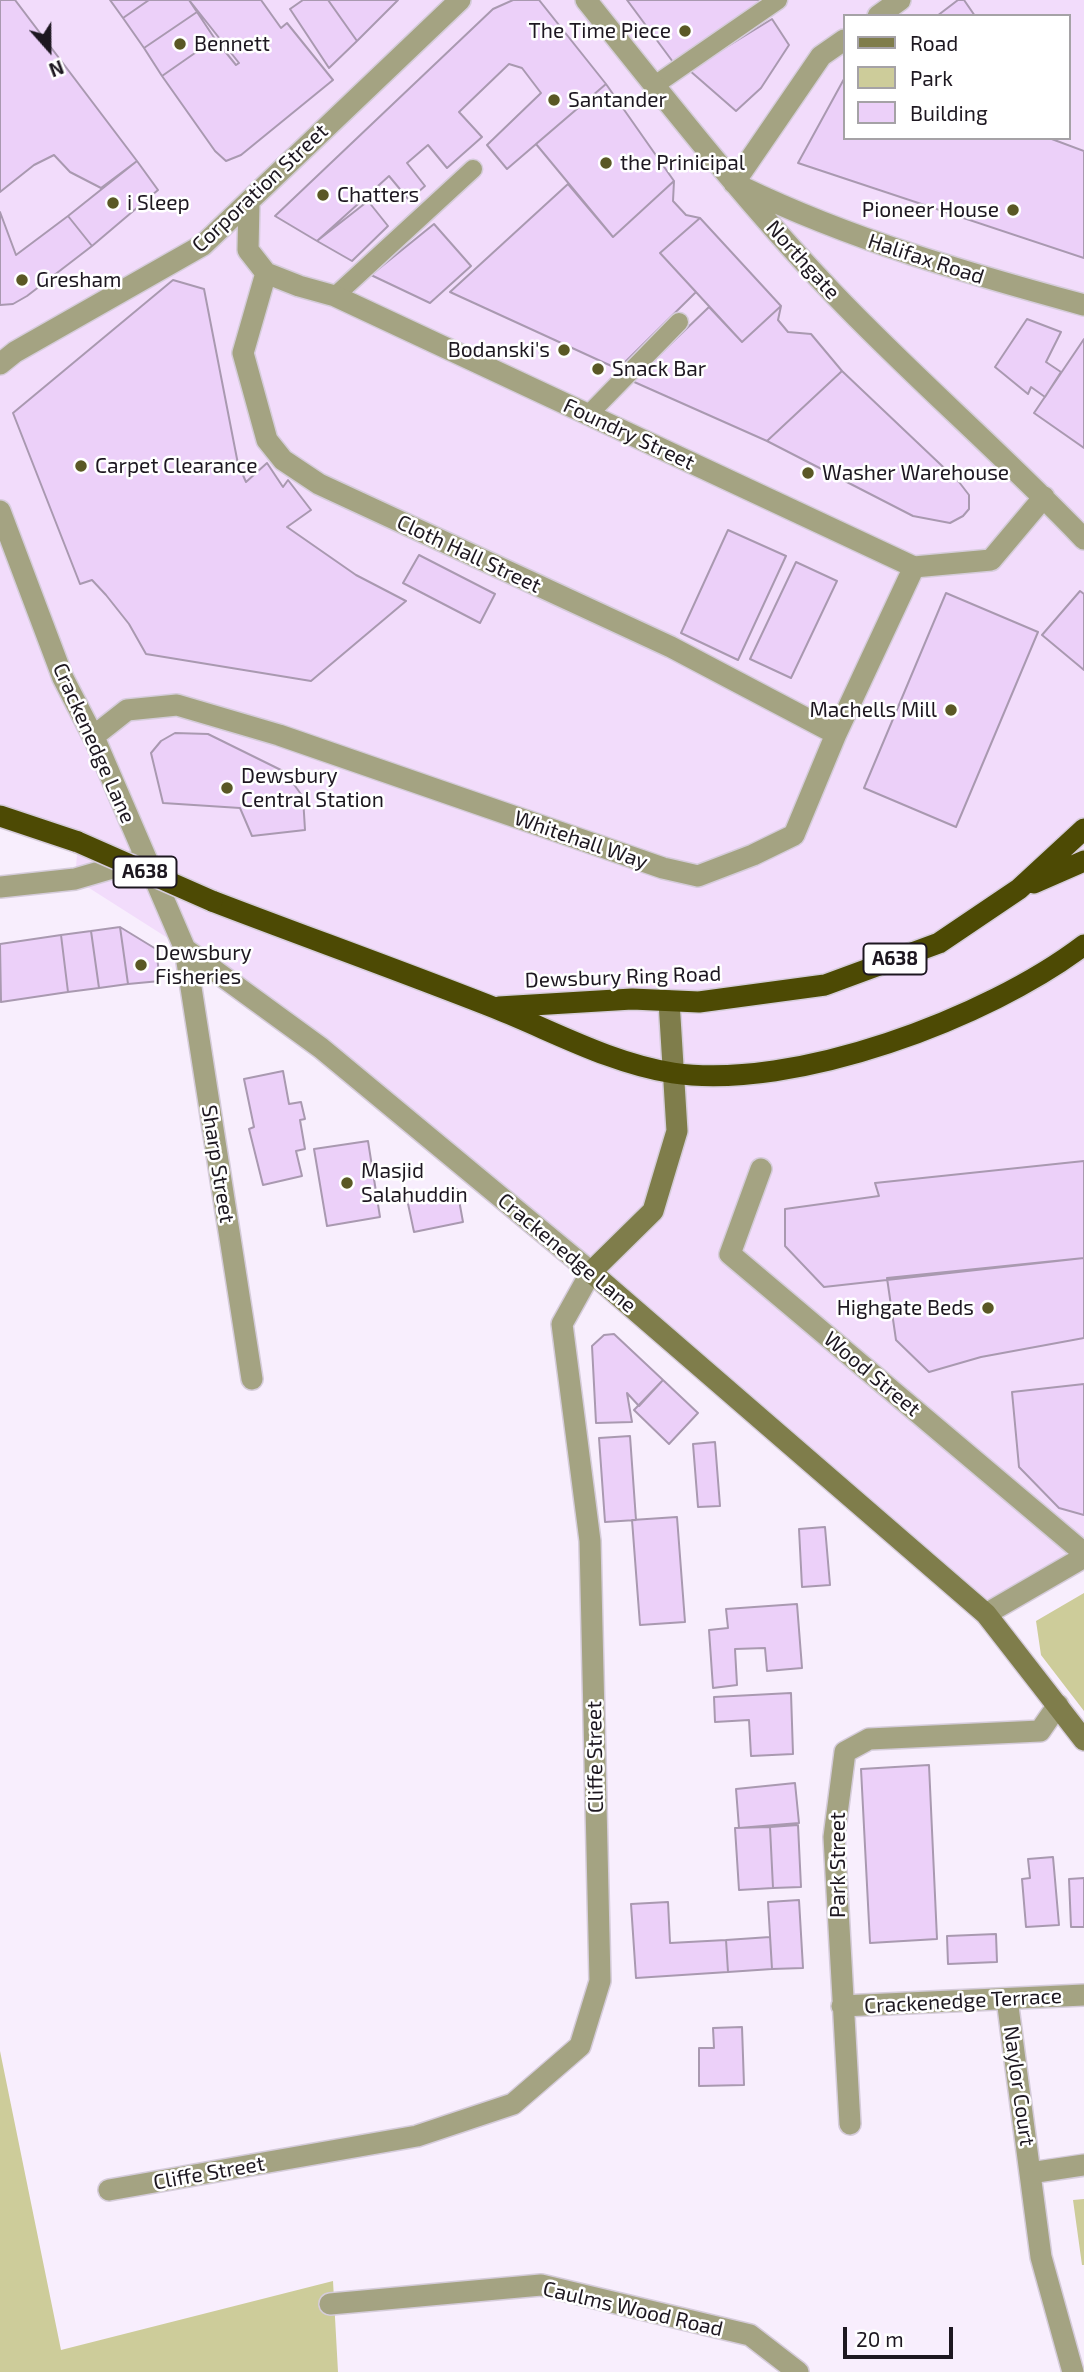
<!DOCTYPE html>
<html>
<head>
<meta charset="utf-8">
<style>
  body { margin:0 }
  #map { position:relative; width:1084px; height:2372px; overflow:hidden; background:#f8eefd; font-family:"Exo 2",sans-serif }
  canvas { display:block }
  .legend { position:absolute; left:843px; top:14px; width:228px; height:126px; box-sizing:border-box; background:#fff; border:2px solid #a5a2a6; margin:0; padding:9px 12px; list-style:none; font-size:21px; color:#1d1720 }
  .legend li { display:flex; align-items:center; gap:14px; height:35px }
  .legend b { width:35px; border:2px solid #a5a2a6 }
  .north { position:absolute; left:14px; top:14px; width:70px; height:70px; -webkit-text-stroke:5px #fff; paint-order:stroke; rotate:159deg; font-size:19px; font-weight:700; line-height:28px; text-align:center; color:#1d1720 }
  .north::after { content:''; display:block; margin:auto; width:24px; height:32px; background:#1d1720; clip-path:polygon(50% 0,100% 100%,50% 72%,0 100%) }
  .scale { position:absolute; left:843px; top:2327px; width:110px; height:32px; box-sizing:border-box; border:4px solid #1d1720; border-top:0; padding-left:9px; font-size:21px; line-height:24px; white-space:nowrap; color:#1d1720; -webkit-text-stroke:5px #fff; paint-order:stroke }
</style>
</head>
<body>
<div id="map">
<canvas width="1084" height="2372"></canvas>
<ul class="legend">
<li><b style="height:9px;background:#7f7d4b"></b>Road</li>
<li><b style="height:19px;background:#cdcc9a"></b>Park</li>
<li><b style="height:19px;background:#ecd0f9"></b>Building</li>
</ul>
<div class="north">N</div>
<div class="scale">20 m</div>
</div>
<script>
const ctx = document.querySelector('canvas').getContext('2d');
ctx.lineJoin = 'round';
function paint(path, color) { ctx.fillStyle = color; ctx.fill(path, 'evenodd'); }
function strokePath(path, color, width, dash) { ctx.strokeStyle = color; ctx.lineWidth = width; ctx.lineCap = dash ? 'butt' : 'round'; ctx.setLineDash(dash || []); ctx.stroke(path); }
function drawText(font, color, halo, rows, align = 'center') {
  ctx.font = font + ' "Exo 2",sans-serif'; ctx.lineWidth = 5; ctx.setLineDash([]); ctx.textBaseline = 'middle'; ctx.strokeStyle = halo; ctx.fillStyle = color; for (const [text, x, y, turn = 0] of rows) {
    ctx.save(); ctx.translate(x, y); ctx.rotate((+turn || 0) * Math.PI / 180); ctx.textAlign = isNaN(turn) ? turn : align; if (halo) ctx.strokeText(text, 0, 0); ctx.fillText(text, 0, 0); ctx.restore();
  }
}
const built = new Path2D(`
  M0 0H1084V1557L986 1614 591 1272 185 949 75 879 78 842 0 816ZM844 16H1068V138H844Z`);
const green = new Path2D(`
  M1084 1593V1711L1041 1655 1036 1621Z
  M0 2051 61 2350 333 2281 338 2372H0Z
  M1084 2199V2265H1082L1073 2200Z`);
const building = new Path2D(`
  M0 0H15L137 161 101 188 70 172 54 155 34 165 0 192Z
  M110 0H149L123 18Z
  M149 0H189L197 12 144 48 123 18Z
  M189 0H261L281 28 287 23 333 80 241 155 226 161 215 151 162 76 215 39 236 65 239 63Z
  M303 0H328L357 41 329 68 290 9Z
  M328 0H398L357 41Z
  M513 0H539L606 84 507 169 487 145 541 93 522 68 509 64 459 112 482 137 447 168 428 145 407 163 425 186 409 200 389 176 317 241 275 216 493 9Z
  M627 0H766L673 62Z
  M958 0H964L975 16H937Z
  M197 12 215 39 162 76 144 48Z
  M772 19 789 45 761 88 736 111 689 70Z
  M844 79V138H1049L1084 151V258L798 163Z
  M606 84 674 181 613 237 536 144Z
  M137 161 158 190 92 246 68 216Z
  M674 181 673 201 686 215 700 218 660 253 696 292 618 369 450 292 568 184 613 237Z
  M368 201 388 226 352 261 317 241Z
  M0 212 16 255 68 216 92 246 27 296 13 304 0 305Z
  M700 218 781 306 742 342 660 253Z
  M434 224 471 266 430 303 371 275Z
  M173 280 204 289 238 464 246 482 267 463 283 487 288 480 311 510 287 527 356 575 406 601 311 681 146 654 129 624 106 595 92 580 80 584 13 413Z
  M781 306 778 320 788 332 811 334 842 371 767 441 632 381 709 307 742 342Z
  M1027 319 1061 332 1046 362 1061 372 1045 397 1031 387 1028 394 995 367Z
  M1084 339V448L1034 413Z
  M842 371 959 482 969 495V509L963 516 950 523 913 516 767 441Z
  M728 530 786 556 738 660 681 633Z
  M419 555 495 594 480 623 403 583Z
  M796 562 837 581 791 678 750 659Z
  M1080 591 1084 594V670L1042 635Z
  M946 593 1038 632 956 827 864 788Z
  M175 733 208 734 285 772 303 797 305 830 252 836 240 808 163 803 151 753 161 741Z
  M120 927 156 949 160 981 128 984Z
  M120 927 128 984 99 988 91 931Z
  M91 931 99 988 68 992 61 935Z
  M61 935 68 992 1 1002 0 944Z
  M283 1071 289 1104 301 1102 305 1119 300 1120 305 1149 296 1151 302 1176 263 1185 249 1129 254 1127 244 1079Z
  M368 1141 380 1217 327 1226 314 1149Z
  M1084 1161V1258L824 1287 785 1246V1209L879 1196 875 1183Z
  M457 1189 463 1222 414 1232 407 1199Z
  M1084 1258V1338L981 1357 929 1372 896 1340 887 1278Z
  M614 1334 663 1380 639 1406 627 1393 632 1422 596 1423 592 1346 604 1335Z
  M663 1380 698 1413 669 1444 634 1410Z
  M1084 1384V1515L1059 1508 1019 1467 1012 1392Z
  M630 1436 636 1520 605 1522 599 1438Z
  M715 1442 720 1506 698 1507 693 1444Z
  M677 1517 685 1622 640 1625 632 1520Z
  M825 1527 830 1585 802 1587 799 1529Z
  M797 1604 802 1668 767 1671 765 1648 735 1649 737 1685 713 1688 709 1630 728 1628 726 1609Z
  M791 1693 793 1754 751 1756 749 1720 715 1722 714 1697Z
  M929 1765 937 1939 870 1943 861 1769Z
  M795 1783 799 1823 739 1828 736 1789Z
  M798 1825 801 1887 773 1888 770 1827Z
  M770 1827 773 1888 739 1890 735 1828Z
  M1053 1857 1059 1925 1026 1927 1022 1879 1030 1878 1028 1859Z
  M1084 1878V1927H1071L1069 1879Z
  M799 1900 803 1968 772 1969 768 1902Z
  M668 1902 670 1943 726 1940 728 1972 636 1978 631 1904Z
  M996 1934 997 1962 948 1964 947 1936Z
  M770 1937 772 1969 728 1972 726 1940Z
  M742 2027 744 2085 699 2086V2048H714L713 2028Z`);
const lane = new Path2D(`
  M655 85 778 0
  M335 296 473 169
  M589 414 679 322`);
const street = new Path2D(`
  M586 0C666 100 745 201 833 293 914 378 1003 454 1084 539
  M878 16 900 0
  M734 183 821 56 844 40
  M742 187C852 240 967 273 1084 305
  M249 202 248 250 266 273 299 286 335 296 914 567 991 560 1044 497
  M266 273 243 353 267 440 283 460 319 484 671 647 836 734
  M0 364 15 352 203 245 460 0
  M0 511 63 678 96 742 185 949 321 1048 591 1272 562 1324 590 1541 600 1981 580 2046 513 2104 417 2136 109 2190
  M94 736 127 710 177 705 279 735 663 868 698 876 753 855 794 835 836 734 914 567
  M0 887 75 879 140 860
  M185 949 252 1379
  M761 1169 730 1254 1084 1553
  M986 1614 1084 1557
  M1007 1999 1041 2257 1073 2372
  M842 2006 1084 1995
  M850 2124 834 1837 845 1752 869 1739 1040 1731 1058 1705
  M1030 2173 1084 2165
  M330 2304 541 2285 750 2335 798 2372`);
const secondary = new Path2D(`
  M669 1001 677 1131 653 1211 591 1272 986 1614 1084 1740`);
const highway = new Path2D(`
  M0 816 78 842
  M1034 883 1084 861
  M212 901C306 937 401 971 495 1008 553 1031 610 1063 673 1073 794 1091 988 1018 1084 945
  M499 1007 632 999 699 1002 825 985 939 943 1019 889 1084 829`);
const highwayBridge = new Path2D(`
  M78 842 212 901`);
const markers = [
  [685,31,7,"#5a5825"],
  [180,44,7,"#5a5825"],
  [554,100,7,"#5a5825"],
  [606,163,7,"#5a5825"],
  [323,195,7,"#5a5825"],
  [113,203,7,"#5a5825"],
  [1013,210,7,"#5a5825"],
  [22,280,7,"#5a5825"],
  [564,350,7,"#5a5825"],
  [598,369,7,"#5a5825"],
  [81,466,7,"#5a5825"],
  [808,473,7,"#5a5825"],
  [951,710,7,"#5a5825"],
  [227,788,7,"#5a5825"],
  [141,965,7,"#5a5825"],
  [347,1183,7,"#5a5825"],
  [988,1308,7,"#5a5825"]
];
const shields = [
  [145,872,63],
  [895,959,63]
];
const shieldNames = [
  ["A638",145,872],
  ["A638",895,959]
];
const poiNames = [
  ["The Time Piece",671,31,"right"],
  ["Bennett",194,44],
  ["Santander",568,100],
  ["the Prinicipal",620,163],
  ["Chatters",337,195],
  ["i Sleep",127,203],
  ["Pioneer House",999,210,"right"],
  ["Gresham",36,280],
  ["Bodanski's",550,350,"right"],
  ["Snack Bar",612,369],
  ["Carpet Clearance",95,466],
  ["Washer Warehouse",822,473],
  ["Machells Mill",937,710,"right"],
  ["Dewsbury",241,776],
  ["Central Station",241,800],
  ["Dewsbury",155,953],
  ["Fisheries",155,977],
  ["Masjid",361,1171],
  ["Salahuddin",361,1195],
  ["Highgate Beds",974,1308,"right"]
];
const streetNames = [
  ["Corporation Street",260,188,-43],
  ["Halifax Road",926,259,18],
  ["Northgate",803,260,48],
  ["Foundry Street",629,434,25],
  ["Cloth Hall Street",469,554,25],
  ["Crackenedge Lane",94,743,66],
  ["Whitehall Way",581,840,19],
  ["Dewsbury Ring Road",623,977,-2],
  ["Sharp Street",218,1164,81],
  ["Crackenedge Lane",567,1253,40],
  ["Wood Street",872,1374,40],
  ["Cliffe Street",595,1757,-91],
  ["Park Street",838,1865,-90],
  ["Crackenedge Terrace",963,2001,-3],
  ["Naylor Court",1019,2086,82],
  ["Cliffe Street",209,2173,-10],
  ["Caulms Wood Road",633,2309,13]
];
paint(built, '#f2dcfb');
paint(green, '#cdcc9a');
paint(building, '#ecd0f9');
strokePath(building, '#a999b0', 2);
strokePath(lane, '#d5ccda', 21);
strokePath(street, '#d5ccda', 24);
strokePath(secondary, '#d5ccda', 24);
strokePath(highway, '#d5ccda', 24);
strokePath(lane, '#a4a382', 18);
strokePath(street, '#a4a382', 21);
strokePath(secondary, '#7f7d4b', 21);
strokePath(highway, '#4d4a04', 21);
strokePath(highwayBridge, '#d5ccda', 24, []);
strokePath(highwayBridge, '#4d4a04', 21);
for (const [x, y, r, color] of markers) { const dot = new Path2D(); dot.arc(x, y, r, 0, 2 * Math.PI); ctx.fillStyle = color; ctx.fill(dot); strokePath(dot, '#fff', 2.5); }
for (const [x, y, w] of shields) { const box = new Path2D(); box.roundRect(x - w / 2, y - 15.5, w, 31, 5); ctx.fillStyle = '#fff'; ctx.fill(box); strokePath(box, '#1d1720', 2); }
drawText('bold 19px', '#1d1720', null, shieldNames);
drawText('21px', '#1d1720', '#fff', poiNames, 'left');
drawText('21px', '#1d1720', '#fff', streetNames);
</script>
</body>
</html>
